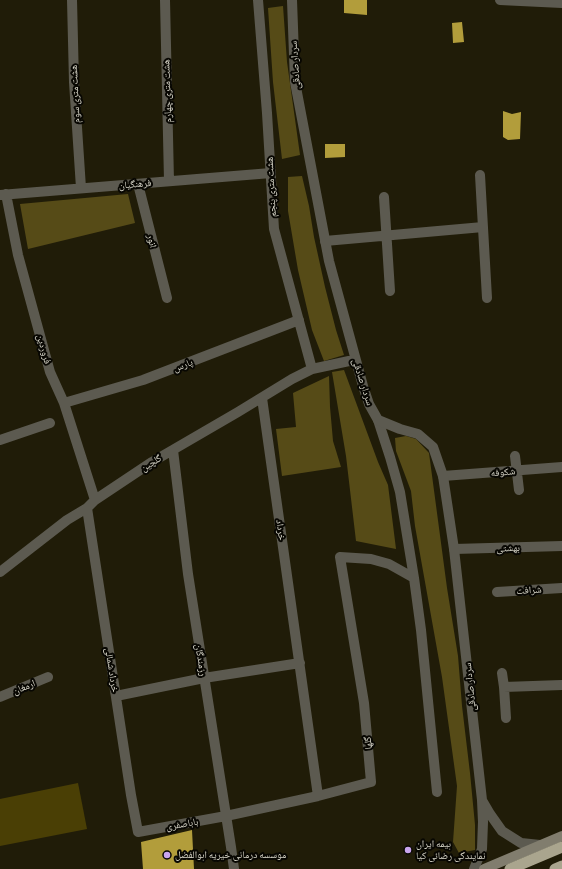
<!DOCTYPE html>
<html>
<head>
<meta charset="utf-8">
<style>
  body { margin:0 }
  canvas { display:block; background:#201c08 }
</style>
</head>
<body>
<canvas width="562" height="869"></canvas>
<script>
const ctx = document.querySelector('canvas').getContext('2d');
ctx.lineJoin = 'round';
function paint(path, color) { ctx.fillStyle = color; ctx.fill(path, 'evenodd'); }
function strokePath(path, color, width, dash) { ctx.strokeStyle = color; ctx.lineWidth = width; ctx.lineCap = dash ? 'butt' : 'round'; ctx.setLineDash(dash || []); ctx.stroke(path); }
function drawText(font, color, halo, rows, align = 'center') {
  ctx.font = font + ' Commissioner,"Noto Naskh Arabic",sans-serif'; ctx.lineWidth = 4; ctx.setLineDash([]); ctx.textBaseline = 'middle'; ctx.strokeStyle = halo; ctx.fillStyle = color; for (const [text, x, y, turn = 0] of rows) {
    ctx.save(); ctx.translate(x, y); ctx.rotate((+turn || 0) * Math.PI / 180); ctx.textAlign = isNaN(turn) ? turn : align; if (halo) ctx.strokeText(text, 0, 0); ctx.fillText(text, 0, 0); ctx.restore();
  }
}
const green = new Path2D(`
  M78 783 87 829 0 846V799Z`);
const forest = new Path2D(`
  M283 6 287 62 300 155 282 159 273 82 268 8Z
  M302 176 309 206 314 237 325 287 336 330 344 355 324 361 312 330 298 270 288 211V177Z
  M128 194 135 223 28 249 20 204Z
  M344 370 378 462 388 485 396 549 356 541 346 456 332 372Z
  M329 376 330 407 333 441 341 467 282 476 276 429 296 427 293 393Z
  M406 436 416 439 429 453 447 588 458 656 462 706 470 773 475 825V850L459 853 453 842 457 786 442 677 415 526 411 491 396 451 395 438Z`);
const building = new Path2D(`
  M344 0H367V15L344 13Z
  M462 22 464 42 453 43 452 23Z
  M503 111 512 114 521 112 520 139 508 140 503 137Z
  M325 144H345V157L325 158Z
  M192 830 194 869H143L141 842Z`);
const minor = new Path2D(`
  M72 0 74 82 81 188
  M165 0 169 181
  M258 0 267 113 274 229 312 369
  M500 0 562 3
  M480 175 487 298
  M138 184 167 298
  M6 194 18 255 50 372 64 403 95 500
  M0 195 271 173
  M384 197 390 291
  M325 241 483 227
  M262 398 318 796
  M64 403 143 380 299 320
  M378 420 390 457 400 492 414 578 421 630 437 792
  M0 440 50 423
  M173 450 188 574 231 847 234 869
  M515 456 519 490
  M443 476 562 467
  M87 508 131 795 138 832 226 816 318 796 371 782 364 703 340 557 371 559 389 564 414 578
  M454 549 562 546
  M0 572 67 520 87 508 95 500 152 462 238 412 292 379 312 369 349 361 356 362
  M497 592 562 588
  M502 673 504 687 506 718
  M504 687 562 685
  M116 696 204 678 300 663
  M0 697 48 677`);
const tertiary = new Path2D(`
  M292 0 295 82 329 261 363 386 369 404 378 420 400 429 418 434 433 447 443 476 454 549 482 800 483 822 482 849 474 869
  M483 802 490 814 502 831 521 843 540 845`);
const secondary = new Path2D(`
  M484 869 562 836`);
const trunk = new Path2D(`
  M510 869 562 847
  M555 869 562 866`);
const markers = [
  [408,850,4,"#c9a5ee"],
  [167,855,4,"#c9a5ee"]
];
const streetNames = [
  ["سردار صادقی",295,65,-94],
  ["هشت متری چهارم",167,91,-92],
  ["هشت متری سوم",75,94,-93],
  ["فرهنگیان",135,184,-5],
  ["هشت متری پنجم",271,187,-93],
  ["انور",152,241,76],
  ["فروردین",44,349,74],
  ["پارس",183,365,-21],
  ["سردار صادقی",363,382,72],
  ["گلچین",151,463,-32],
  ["شکوفه",503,472,-5],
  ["خرداد",281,530,82],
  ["بهشتی",508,548,-2],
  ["شرافت",529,590,-4],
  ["رزمندگان",201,660,81],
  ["خرداد شمالی",112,670,81],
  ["ارمغان",24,687,-22],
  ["سردار صادقی",470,687,-96],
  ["گلها",368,743,-95],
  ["باباصفری",182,824,-10]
];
const poiNames = [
  ["بیمه ایران",416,844],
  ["نمایندگی رضائی کيا",416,856],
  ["موسسه درمانی خیریه ابوالفضل",175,855]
];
paint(green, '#4a3f05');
paint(forest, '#564b17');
paint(building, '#b29d3b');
strokePath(minor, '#5c5a50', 10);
strokePath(tertiary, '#5c5a50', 10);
strokePath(secondary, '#817d6e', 10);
strokePath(trunk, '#aaa58e', 11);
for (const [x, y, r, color] of markers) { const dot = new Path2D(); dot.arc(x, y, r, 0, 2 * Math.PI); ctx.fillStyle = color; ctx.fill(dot); strokePath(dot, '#080702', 1.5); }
drawText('10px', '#d9d7ca', '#080702', streetNames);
drawText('10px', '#d9d7ca', '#080702', poiNames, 'left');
</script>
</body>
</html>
